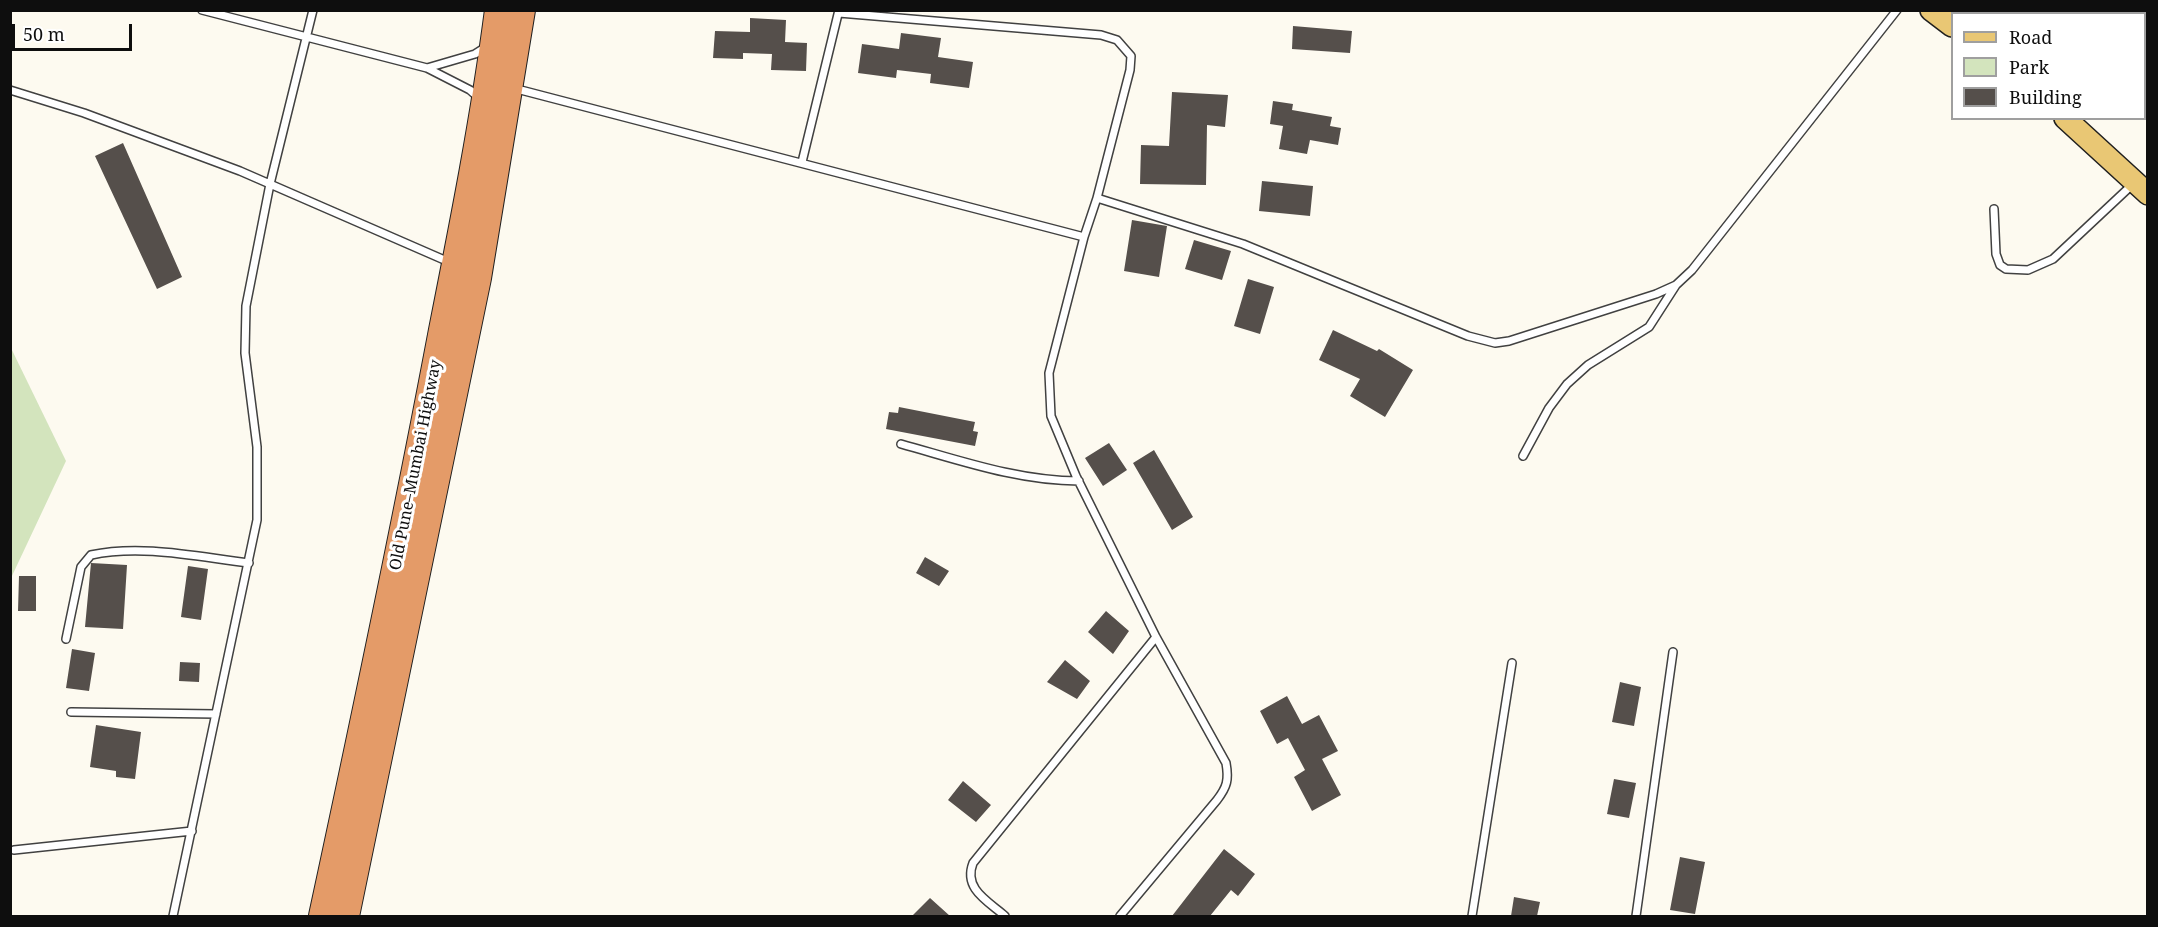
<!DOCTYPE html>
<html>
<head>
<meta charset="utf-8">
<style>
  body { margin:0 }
  #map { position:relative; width:2158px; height:927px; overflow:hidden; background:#fdfaf0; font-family:"Noto Serif",serif }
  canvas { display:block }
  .frame { position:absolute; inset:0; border:12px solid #0e0e0e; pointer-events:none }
  .legend { position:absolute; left:1951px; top:12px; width:195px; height:108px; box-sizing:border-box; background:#fff; border:2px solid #9f9f9f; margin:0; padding:8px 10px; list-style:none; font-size:18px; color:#0e0e0e }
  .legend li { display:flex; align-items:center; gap:12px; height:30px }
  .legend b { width:30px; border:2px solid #9f9f9f }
  .scale { position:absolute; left:12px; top:24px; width:120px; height:27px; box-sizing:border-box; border:3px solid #0e0e0e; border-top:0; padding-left:8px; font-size:18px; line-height:21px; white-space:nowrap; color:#0e0e0e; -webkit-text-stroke:4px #fff; paint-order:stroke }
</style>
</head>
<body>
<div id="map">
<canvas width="2158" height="927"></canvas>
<div class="frame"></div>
<ul class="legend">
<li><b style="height:8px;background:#e9c774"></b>Road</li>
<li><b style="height:16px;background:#d3e4bd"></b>Park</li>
<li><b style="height:16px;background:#554f4b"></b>Building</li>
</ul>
<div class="scale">50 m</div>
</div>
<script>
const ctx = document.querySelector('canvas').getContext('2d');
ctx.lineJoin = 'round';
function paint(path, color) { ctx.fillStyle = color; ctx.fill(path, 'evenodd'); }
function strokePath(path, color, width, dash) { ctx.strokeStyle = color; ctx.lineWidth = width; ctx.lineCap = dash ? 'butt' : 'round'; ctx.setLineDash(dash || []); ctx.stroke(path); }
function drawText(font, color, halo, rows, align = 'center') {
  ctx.font = font + ' "Noto Serif",serif'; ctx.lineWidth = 6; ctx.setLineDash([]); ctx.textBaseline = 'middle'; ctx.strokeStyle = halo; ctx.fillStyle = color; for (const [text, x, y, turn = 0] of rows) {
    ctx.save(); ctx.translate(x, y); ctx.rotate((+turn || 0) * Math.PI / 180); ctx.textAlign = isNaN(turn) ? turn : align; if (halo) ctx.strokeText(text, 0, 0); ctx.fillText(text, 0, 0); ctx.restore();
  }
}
const green = new Path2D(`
  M10 346 66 461 11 578H10Z`);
const building = new Path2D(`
  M750 18 786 20 785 42 807 43 806 71 771 70 772 54 743 53V59L713 58 715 31 750 32Z
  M1293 26 1352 31 1350 53 1292 49Z
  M901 33 941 38 938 57 973 62 969 88 930 83 931 74 897 70 896 78 858 73 862 44 899 49Z
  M1172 92 1228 95 1225 127 1207 125 1206 185 1140 184 1141 145 1169 146Z
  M1273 101 1293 104 1292 110 1332 117 1330 126 1341 128 1338 145 1310 140 1307 154 1279 149 1283 126 1270 124Z
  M123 143 182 277 157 289 95 156Z
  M1262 181 1313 186 1310 216 1259 211Z
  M1132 220 1167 226 1159 277 1124 271Z
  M1194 240 1231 251 1222 280 1185 269Z
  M1248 279 1274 287 1260 334 1234 326Z
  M1333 330 1377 351 1379 349 1413 370 1385 417 1350 396 1360 379 1319 360Z
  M899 407 975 422 973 431 978 432 975 446 886 429 889 412 898 413Z
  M1109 443 1127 470 1103 486 1085 458Z
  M1154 450 1193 517 1172 530 1133 463Z
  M925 557 949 571 939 586 916 573Z
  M91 563 127 565 123 629 85 627Z
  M188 566 208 569 201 620 181 617Z
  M19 576H36V611H18Z
  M1106 611 1129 631 1113 654 1088 632Z
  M72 649 95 653 89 691 66 688Z
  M1065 660 1090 681 1077 699 1047 682Z
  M180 662 200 663 199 682 179 681Z
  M1620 682 1641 687 1634 726 1612 722Z
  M1287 696 1302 724 1319 715 1338 751 1322 759 1341 795 1312 811 1294 777 1305 770 1288 738 1277 744 1260 711Z
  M96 725 141 732 135 779 116 777V771L90 767Z
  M1614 779 1636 783 1629 818 1607 814Z
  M963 781 991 805 976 822 948 800Z
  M1224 849 1255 874 1238 896 1231 890 1210 916H1172Z
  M1680 857 1705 862 1695 914 1670 910Z
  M1514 897 1540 902 1537 916H1511Z
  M930 898 950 916H912Z`);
const lane = new Path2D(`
  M202 10 427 68 470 90 478 97
  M839 13 1101 35 1117 40 1131 56 1130 70 1097 198
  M427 68 475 54 486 47
  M513 88 1084 237 1097 198 1243 244 1468 336 1495 343 1509 341 1656 294 1676 285 1692 270 1897 10
  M10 90 84 113 240 171 449 262
  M802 162 839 10
  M1994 209 1996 254 2000 265 2006 269 2028 270 2053 259 2133 184
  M1084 237 1049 373 1051 416 1076 476 1156 637 1226 763C1229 780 1227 787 1217 800L1120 916
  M901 444C959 460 1018 481 1079 481
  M1523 456 1549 408 1567 384 1588 365 1649 327 1676 285
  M66 639 81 567 91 555C142 544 198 557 249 563
  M71 712 216 714
  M14 850 192 831
  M173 916 257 520V447L245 353 246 306 270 184 313 10
  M1005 916C988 901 963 889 973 863L1156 637
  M1472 916 1512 663
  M1636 916 1673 652`);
const primary = new Path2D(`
  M1931 10 1952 26
  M2065 118 2148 194`);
const highway = new Path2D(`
  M322 916C364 721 405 526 442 330 463 224 484 118 498 10
  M346 916 478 278 522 10`);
const streetNames = [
  ["Old Pune–Mumbai Highway",416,465,-79]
];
paint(green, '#d3e4bd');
paint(building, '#554f4b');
strokePath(lane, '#414141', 10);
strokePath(primary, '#1f1f1f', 24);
strokePath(highway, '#1f1f1f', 28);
strokePath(lane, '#fff', 7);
strokePath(primary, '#e9c774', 21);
strokePath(highway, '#e49b68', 26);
drawText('16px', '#0e0e0e', '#fff', streetNames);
</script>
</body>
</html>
